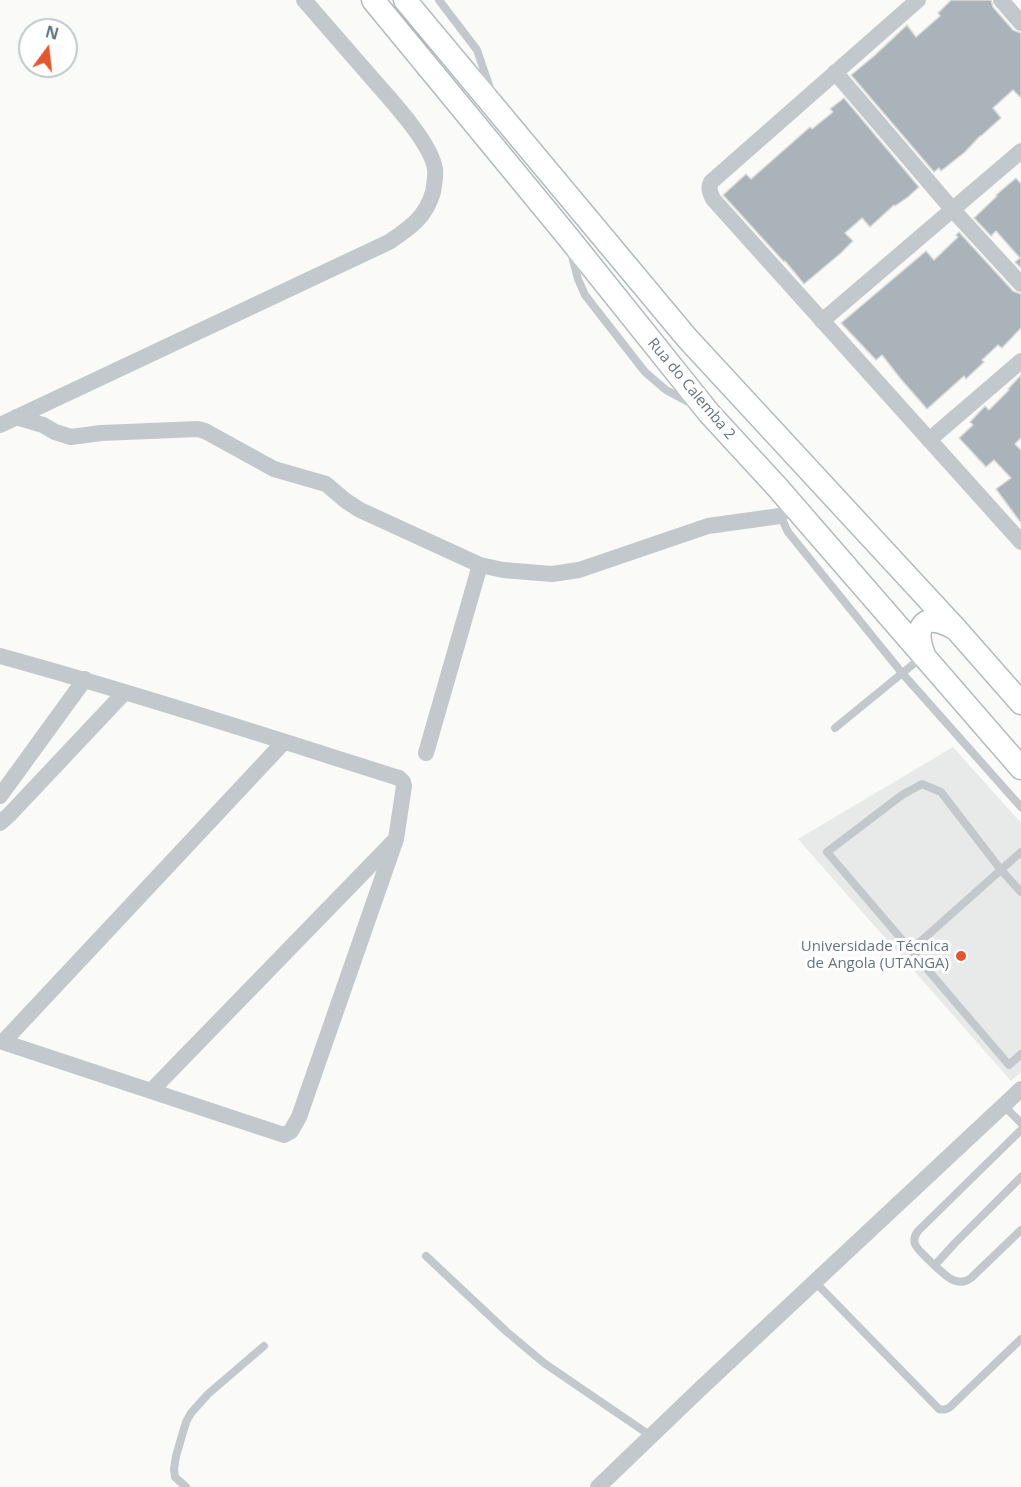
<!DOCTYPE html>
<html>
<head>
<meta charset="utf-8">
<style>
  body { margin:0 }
  #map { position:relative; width:1021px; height:1487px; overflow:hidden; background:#fafaf8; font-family:"Open Sans",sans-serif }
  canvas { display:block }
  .north { position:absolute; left:18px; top:18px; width:60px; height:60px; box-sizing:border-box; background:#fff; border:2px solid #c1c8cd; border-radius:50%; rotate:15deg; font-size:16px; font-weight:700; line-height:24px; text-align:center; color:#657683 }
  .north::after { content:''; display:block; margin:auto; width:21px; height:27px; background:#e4572e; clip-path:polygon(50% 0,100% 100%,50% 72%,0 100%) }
</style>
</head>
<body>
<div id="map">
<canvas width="1021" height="1487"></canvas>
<div class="north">N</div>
</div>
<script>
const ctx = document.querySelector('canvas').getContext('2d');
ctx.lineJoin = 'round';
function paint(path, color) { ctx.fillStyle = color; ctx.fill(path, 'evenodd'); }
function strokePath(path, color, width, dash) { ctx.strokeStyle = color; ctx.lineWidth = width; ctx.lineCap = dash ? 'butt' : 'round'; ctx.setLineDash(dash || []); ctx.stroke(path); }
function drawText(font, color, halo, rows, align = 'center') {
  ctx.font = font + ' "Open Sans",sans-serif'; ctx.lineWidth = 6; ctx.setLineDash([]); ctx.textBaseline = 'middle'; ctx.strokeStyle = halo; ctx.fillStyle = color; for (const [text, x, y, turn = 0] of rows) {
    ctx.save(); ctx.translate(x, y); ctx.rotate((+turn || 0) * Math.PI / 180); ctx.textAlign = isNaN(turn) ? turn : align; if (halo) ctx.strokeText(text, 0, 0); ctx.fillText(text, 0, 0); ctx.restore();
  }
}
const built = new Path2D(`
  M953 747 1021 823V1072L1011 1081 798 839Z`);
const building = new Path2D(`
  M951 0H991L993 7 1013 30 1021 33V98L1013 90 993 108 1001 118 981 136H980L965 152 941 171 939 168 934 172 851 75 874 56 907 25 916 37 940 16 938 13Z
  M844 98 919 187 908 197 895 206 894 205 870 227 862 218 845 233 853 241 841 253 804 284 785 261 784 262 723 195 746 174 751 179 810 127 812 129 833 112 830 109Z
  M1016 178 1021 184V268L1015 262 1020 258 996 231 991 236 974 218 997 196 996 195Z
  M959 232 1013 291 1021 294V328L1002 348 998 345 982 360 984 362 966 379 964 376 927 409 900 378 882 355 876 360 841 323 926 251 934 260 958 237 956 235Z
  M1021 375V438L1015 444 1021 450V523L996 489 1011 478 994 460 986 467 959 438 973 425 970 422 985 406 989 410 1009 390 1008 389Z`);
const lane = new Path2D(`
  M439 0 477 50 492 94
  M571 252 578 279 585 295 645 372 666 390 692 404
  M780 515 788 532 902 673 1021 807
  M835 728 922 657
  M1021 892 1001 870 941 792 922 784 902 795 827 852 1009 1065 1021 1054
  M911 950 1021 852
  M1004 1106 1021 1123
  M1021 1130 918 1231C915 1235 913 1239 915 1244 917 1250 947 1278 953 1280 960 1283 966 1282 971 1278L1021 1230
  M426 1256 507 1332 544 1363 651 1436
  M935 1265 955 1243 1021 1177
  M815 1282 939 1409C944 1410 946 1410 950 1407L1021 1339
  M186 1487 175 1477 174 1469 176 1456 186 1422 191 1413 208 1394 264 1346`);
const street = new Path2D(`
  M918 0 711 182C708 189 710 192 713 199L1021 542
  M1001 0 1021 23
  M835 72 952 209 1021 284
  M822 321 1021 151
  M16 417 43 425 55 432 71 437 101 433 198 429 205 431 274 469 326 484 346 501 360 510 480 565 503 570 552 574 579 570 708 526 780 516
  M0 425 389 242C410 228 426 217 433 192 434 185 436 176 435 169 431 142 389 98 370 76 348 51 326 25 304 0
  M929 440 1021 361
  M0 656C134 693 266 736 399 778L403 782 404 786 396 839 299 1117 291 1131 284 1135 0 1041
  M426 753 480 565
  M0 796 85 679
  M0 823 10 814 125 692
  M3 1042 284 742
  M151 1091 393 842
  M598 1487 699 1390 1021 1089`);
const secondary = new Path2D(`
  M373 0 568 237 709 413 778 488 1021 768
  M405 0 687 338 956 629 1021 703
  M924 655C912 626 925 611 954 628`);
const markers = [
  [961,956,6,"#e4572e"]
];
const streetNames = [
  ["Rua do Calemba 2",691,389,50]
];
const poiNames = [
  ["Universidade Técnica",949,947],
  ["de Angola (UTANGA)",949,964]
];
paint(built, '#e8e9e9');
paint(building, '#aab3b9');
strokePath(building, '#dcdcda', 1.5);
strokePath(secondary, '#b3babf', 25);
strokePath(lane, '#c3c8cc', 8);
strokePath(street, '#c3c8cc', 16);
strokePath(secondary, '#fff', 22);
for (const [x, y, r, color] of markers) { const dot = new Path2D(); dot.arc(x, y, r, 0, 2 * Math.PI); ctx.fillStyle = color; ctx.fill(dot); strokePath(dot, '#fff', 2); }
drawText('15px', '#657683', '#fff', streetNames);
drawText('15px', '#657683', '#fff', poiNames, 'right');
</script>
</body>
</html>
